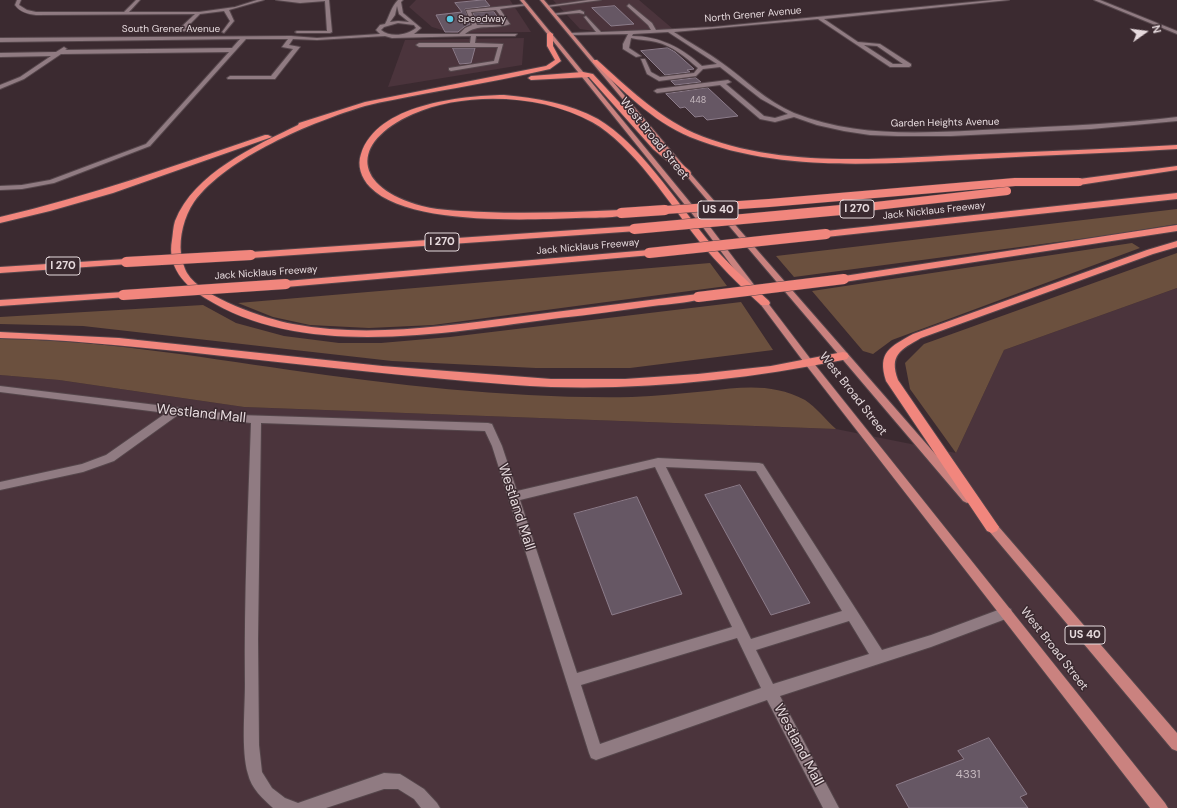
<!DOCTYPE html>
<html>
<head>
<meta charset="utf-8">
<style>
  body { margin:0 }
  #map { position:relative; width:1177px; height:808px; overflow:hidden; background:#3b2a30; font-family:"DM Sans",sans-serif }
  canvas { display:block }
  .north { position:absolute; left:1125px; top:12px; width:40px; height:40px; -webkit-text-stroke:3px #3b2a30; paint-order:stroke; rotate:76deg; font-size:11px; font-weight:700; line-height:16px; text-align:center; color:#e6dadd }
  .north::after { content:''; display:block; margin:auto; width:14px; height:18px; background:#e6dadd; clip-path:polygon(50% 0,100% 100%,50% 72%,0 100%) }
</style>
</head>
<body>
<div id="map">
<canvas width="1177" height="808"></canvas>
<div class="north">N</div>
</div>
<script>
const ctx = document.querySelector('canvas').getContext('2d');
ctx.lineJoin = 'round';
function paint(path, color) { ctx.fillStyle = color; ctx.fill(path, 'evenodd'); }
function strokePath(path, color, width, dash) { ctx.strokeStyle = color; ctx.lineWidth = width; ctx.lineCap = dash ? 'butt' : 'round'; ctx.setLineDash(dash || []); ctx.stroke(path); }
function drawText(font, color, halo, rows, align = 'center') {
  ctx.font = font + ' "DM Sans",sans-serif'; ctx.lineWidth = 3; ctx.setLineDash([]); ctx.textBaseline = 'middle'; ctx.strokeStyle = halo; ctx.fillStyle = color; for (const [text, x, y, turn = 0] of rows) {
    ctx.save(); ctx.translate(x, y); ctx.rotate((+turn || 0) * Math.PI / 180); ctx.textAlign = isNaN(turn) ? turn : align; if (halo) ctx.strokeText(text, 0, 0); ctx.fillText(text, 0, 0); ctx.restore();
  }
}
const built = new Path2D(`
  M416 0H510L531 32 452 33 432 27 409 7Z
  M553 0H639L673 29 594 31 580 29Z
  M524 38 522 65 388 87 405 40Z
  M1177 288V808H0V375L59 380 244 407 836 429 956 453 1004 350Z`);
const green = new Path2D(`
  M1177 209V224L1110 235 794 277 776 256Z
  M1132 243 1140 248 892 340 873 354 863 351 812 291Z
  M1177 253V288L1004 350 956 453 910 389 905 363 924 344Z
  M710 263 727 286 433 325 369 328 310 325 273 317 238 303Z
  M741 302 773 350 630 368H536L392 361 83 326 0 324V317L203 305 236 323 284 336 339 343H381L450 337Z
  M0 339C99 340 193 356 290 370 403 386 517 399 632 397 657 396 683 393 708 391 742 387 773 383 805 400 816 407 826 420 836 429L244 407 59 380 0 375Z`);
const building = new Path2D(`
  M485 0 490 6 465 9 470 24 464 27 458 32H445L436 15 462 12 455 3Z
  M615 6 634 24 611 26 592 8Z
  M494 12 501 22 478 24 473 13Z
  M453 48H475L471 63 460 64Z
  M668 48 675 52 694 69 687 70 690 72 665 75 641 51Z
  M696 78 701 82 675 85 671 81Z
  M708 88 738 116 707 120 703 116 695 117 685 107 680 108 666 94Z
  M740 485 810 603 771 615 705 495Z
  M637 497 682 594 612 615 574 514Z
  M989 738 1027 794 1020 797 1028 808H909L896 785 964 759 958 751Z`);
const minor = new Path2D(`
  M17 0H21L19 5 27 10 36 12H124L136 0H140L129 12H199L235 7 257 0H264L229 10 234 21 224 33 222 32 230 21 224 11 200 14 185 29 201 30 203 32 181 31 179 29 195 14 36 15C27 14 20 12 15 5Z
  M276 0H329L332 32 330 33H297L295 32 297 31H327L325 1 300 3Z
  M398 0H403L401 2 403 13 421 28 414 34H459L465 28 472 25 466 10 526 4 528 5 500 9 510 24C495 30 477 23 465 34H517L515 36H476L475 43 503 44 498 63 451 71 449 70V68L494 61 498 47H419L416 45 419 43H470L471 36 392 38 385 36 317 40 293 39 289 45 300 47 275 79H228L227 78 230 76H271L293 49 282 47 288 39H246L150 146 54 183 22 189 0 190V186L22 185 50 180 146 144 229 52 61 54 24 79 0 89V85L20 77 51 56 0 57V53L56 52 64 47 67 49 65 50 232 48 240 39 0 42V38L291 36 317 38 380 34 376 30 380 25 385 24C390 15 391 7 398 0ZM397 6 399 14 409 22 398 21 390 22 395 15ZM496 10 505 22 500 25H477L471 12ZM398 23 414 25 416 28C407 35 391 38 381 30L384 27Z
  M588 0H601L548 7 546 6Z
  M993 0H1009L824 19 858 42 880 44 911 64V66L909 67H890L818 19 674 32C690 43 707 52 722 63 746 80 766 101 794 113 861 140 935 132 1005 129 1063 126 1120 124 1177 117V121L1091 129 951 136H897L870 135 844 131 817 125 794 117 775 122 760 119 720 85 657 93 654 91 657 89 728 80 731 82 726 84 764 116 775 118 788 114 761 99 720 67 703 69 696 76 659 81 647 74 641 59H645L651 72 660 77 694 73 698 68C685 57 673 46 656 42 648 40 639 40 631 38L629 48 641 56 636 57 623 49V44L628 34 571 35 569 34 571 33 596 32 584 17 586 16 601 32 651 30 648 25 627 6 629 4 652 23 656 30 713 27ZM668 32 717 64 702 66C682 48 660 36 632 36L633 34ZM864 45 877 46 903 64H893Z
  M1094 0H1100L1177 31V34Z
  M580 10 584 12V14L579 13 554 15 552 14Z
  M0 386 239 415 488 423 492 424 502 446 517 491 658 458 759 463 763 464 882 650 931 635 1006 607 1011 609 1012 613 1011 617 931 647 780 696 839 808H823L767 700 596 760 591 758 589 753 492 446 485 431 261 423 258 639 259 745 262 772 272 788 285 798 298 803 384 773 400 774 405 777 424 789 437 803 440 808H421L414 799 398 789H384L326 808H273C263 799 251 788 248 774 241 751 245 709 245 684 244 597 248 510 251 423L178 415 114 461 83 472 0 490V482L82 464 106 455 166 413 0 392ZM655 467 732 627 577 673 520 500ZM666 467 756 471 842 611 751 639ZM849 621 869 654 773 684 756 650ZM737 638 761 688 600 744 581 685Z`);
const major = new Path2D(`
  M520 0H524L707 223 812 361 1165 803 1168 808H1150L806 365 702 226Z
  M540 0H544L689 172 971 495 973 498 971 501 967 503 963 501 685 174Z
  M988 517 992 519 1177 733V751L1172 749 984 525 982 522 984 519Z`);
const highway = new Path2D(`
  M550 32 553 34V46L561 61 550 69C508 79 466 86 423 94 404 98 384 101 365 106 312 122 227 157 194 202 184 217 179 237 181 254 182 260 184 268 187 273 202 298 266 319 293 324 367 338 442 326 516 317 576 309 637 302 698 294L703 297 702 299C686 303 669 304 653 306 621 310 590 315 559 318 449 332 305 361 205 298 184 285 167 267 172 240 173 234 173 227 175 221 194 173 255 146 298 125L299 123 365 102 546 66 555 60 547 46V34Z
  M593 60H597C627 87 657 116 694 133 780 170 887 158 979 154 1045 151 1111 149 1177 145V149C1111 153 1046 155 980 159 884 163 782 174 690 137 652 121 622 90 593 62Z
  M583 72 593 74 659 145 690 171 691 173 690 175H684L653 149 589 77 531 80 528 78 531 76Z
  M504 95C536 98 569 103 598 119 639 143 676 201 706 238 725 261 747 281 769 301L770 303 769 305H761C739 285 718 264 699 241 670 204 632 144 592 122 542 94 465 91 413 114 348 143 354 188 422 206 442 211 463 211 484 212 530 214 575 212 621 210L625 213 624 215C609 219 591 217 576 218 525 220 406 225 370 187 361 178 357 165 361 154 377 104 460 96 504 95Z
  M265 135H268L272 137 113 193 50 211 0 223V217C90 196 177 165 265 135Z
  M1177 166V170L1079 185 1075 182 1079 179Z
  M1177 193V199L826 237 821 234 826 231Z
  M1177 225V231L844 282 839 279 844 276Z
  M634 226 637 227 639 229 637 231 251 258 246 255 251 252Z
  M1177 241V247L1153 254 921 338C900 350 889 355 898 380L999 527 997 531 992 533 987 531 886 381C877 352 890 347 913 334L1147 250Z
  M649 250 654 253 652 255 286 287 281 284 286 281Z
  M126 259 131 262 129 264 0 273V267Z
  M123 292 127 293 128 295 127 297 0 306V300Z
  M0 332 119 338 382 366 551 379H625L698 374 771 366 843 352 847 353 849 356 847 359 843 360C747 379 649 390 551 387 523 386 495 383 466 381 373 373 280 362 187 352 125 346 62 339 0 338Z`);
const highwayBridgeFar1 = new Path2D(`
  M650 211 769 203 1015 182H1079
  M832 211 1007 191`);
const highwayBridge = new Path2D(`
  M621 213 665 210
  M634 229 841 210
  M649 253 826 234
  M126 262 251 255
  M123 295 286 284
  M698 297 844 279`);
const markers = [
  [450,19,4,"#58c9e3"]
];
const farNumbernames = [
  ["448",698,101]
];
const farStreetnames = [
  ["North Grener Avenue",753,15,-5],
  ["South Grener Avenue",171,29],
  ["Garden Heights Avenue",945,123,-1],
  ["Jack Nicklaus Freeway",934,211,-6],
  ["Jack Nicklaus Freeway",588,247,-5],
  ["Jack Nicklaus Freeway",266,273,-4]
];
const farPoinames = [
  ["Speedway",458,19]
];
const shields = [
  [857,209,34],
  [718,210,40],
  [442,242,34],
  [63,266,34],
  [1085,635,40]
];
const shieldNames = [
  ["I 270",857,209],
  ["US 40",718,210],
  ["I 270",442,242],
  ["I 270",63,266],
  ["US 40",1085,635]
];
const streetNames = [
  ["West Broad Street",654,139,51],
  ["West Broad Street",853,394,52],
  ["West Broad Street",1054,649,52]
];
const nearNumbernames = [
  ["4331",968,775]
];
const nearStreetnames = [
  ["Westland Mall",201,414,6],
  ["Westland Mall",516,507,72],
  ["Westland Mall",798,745,62]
];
paint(built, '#4b343c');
paint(green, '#6b503e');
paint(building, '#665764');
strokePath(building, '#8c7c8a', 1);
strokePath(minor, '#55464b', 2);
strokePath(major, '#55464b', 2);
strokePath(highway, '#55464b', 2);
paint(minor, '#907b82');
paint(major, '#ca827f');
paint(highway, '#f1867d');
strokePath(highwayBridgeFar1, '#55464b', 9, []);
strokePath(highwayBridge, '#55464b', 11, []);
strokePath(highwayBridgeFar1, '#f1867d', 8);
strokePath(highwayBridge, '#f1867d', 10);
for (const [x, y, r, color] of markers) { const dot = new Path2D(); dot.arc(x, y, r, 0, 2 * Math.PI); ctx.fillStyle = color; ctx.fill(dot); strokePath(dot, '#3b2a30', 1.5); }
drawText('9px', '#c6b9bf', null, farNumbernames);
drawText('10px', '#e6dadd', '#3b2a30', farStreetnames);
drawText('10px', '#e6dadd', '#3b2a30', farPoinames, 'left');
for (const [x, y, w] of shields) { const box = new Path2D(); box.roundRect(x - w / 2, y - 9, w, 18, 3); ctx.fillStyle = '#3b2a30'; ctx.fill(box); strokePath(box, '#e6dadd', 1); }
drawText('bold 11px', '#e6dadd', null, shieldNames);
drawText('12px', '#e6dadd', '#3b2a30', streetNames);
drawText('12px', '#c6b9bf', null, nearNumbernames);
drawText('14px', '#e6dadd', '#3b2a30', nearStreetnames);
</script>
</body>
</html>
